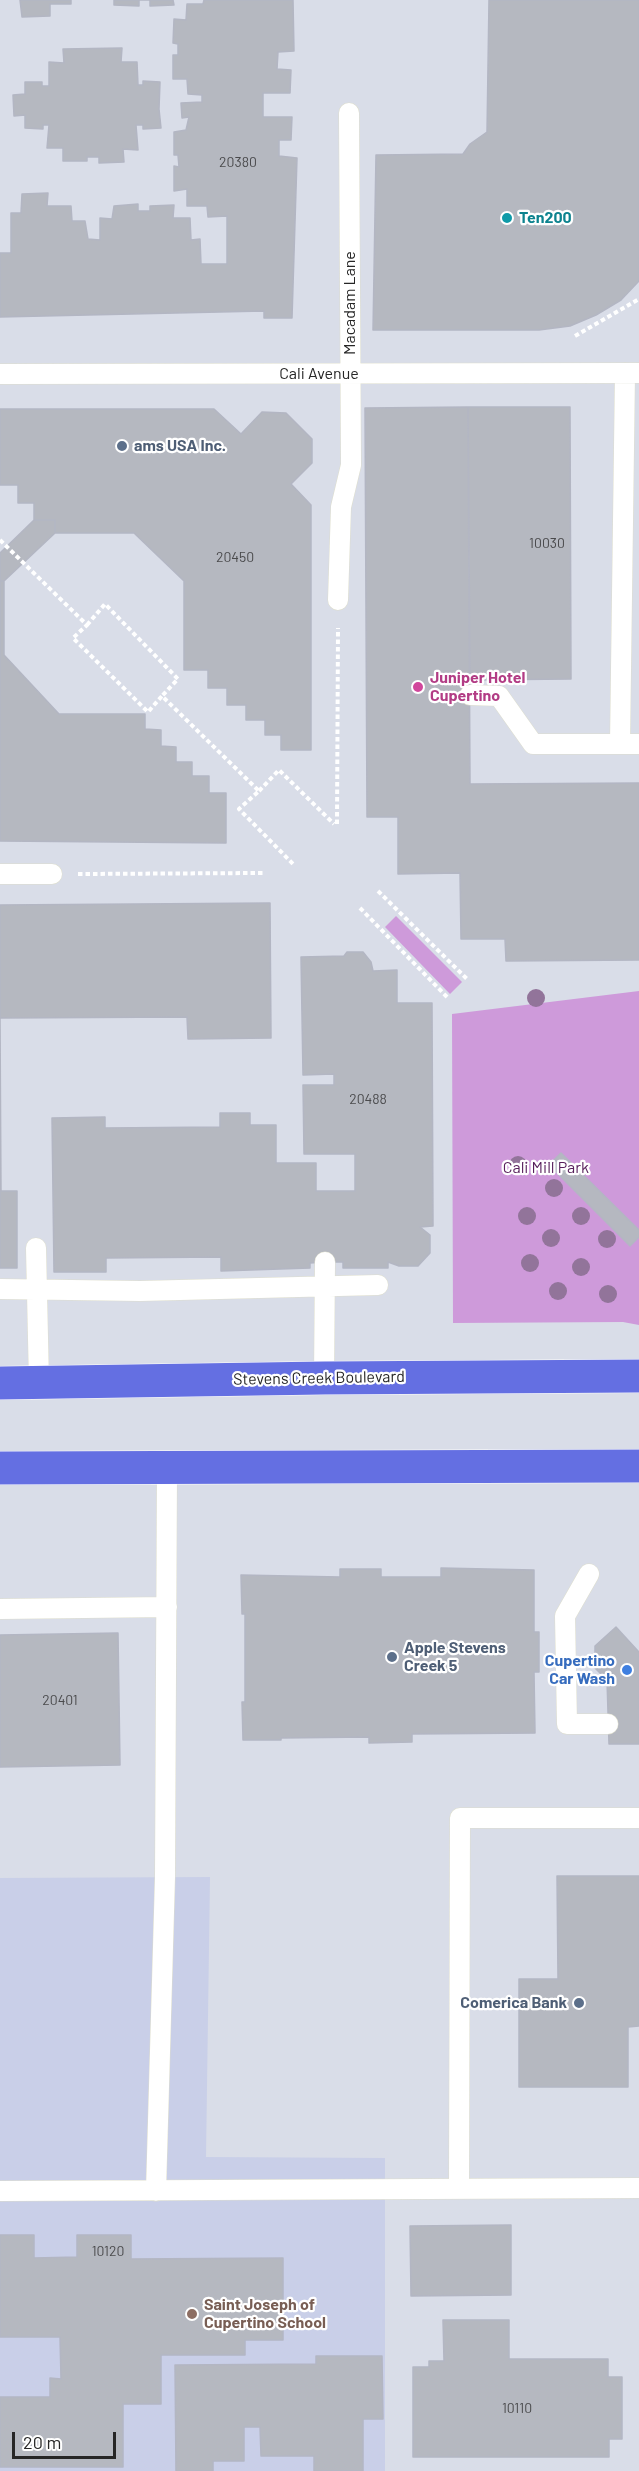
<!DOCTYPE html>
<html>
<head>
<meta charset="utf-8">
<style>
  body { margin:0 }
  #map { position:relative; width:639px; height:2471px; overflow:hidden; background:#d9dde8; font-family:Barlow,sans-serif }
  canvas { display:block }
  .scale { position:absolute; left:12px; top:2432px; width:104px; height:27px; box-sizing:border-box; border:3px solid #262626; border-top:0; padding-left:8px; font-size:18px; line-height:21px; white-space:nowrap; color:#262626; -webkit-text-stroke:4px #fff; paint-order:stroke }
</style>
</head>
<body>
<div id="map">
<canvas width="639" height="2471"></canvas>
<div class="scale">20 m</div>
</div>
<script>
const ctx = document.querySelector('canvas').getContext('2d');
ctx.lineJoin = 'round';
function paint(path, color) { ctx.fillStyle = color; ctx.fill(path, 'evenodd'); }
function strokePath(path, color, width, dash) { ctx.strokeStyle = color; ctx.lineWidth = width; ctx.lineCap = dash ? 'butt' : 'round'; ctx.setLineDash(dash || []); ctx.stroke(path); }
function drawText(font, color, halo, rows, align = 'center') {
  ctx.font = font + ' Barlow,sans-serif'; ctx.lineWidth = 4.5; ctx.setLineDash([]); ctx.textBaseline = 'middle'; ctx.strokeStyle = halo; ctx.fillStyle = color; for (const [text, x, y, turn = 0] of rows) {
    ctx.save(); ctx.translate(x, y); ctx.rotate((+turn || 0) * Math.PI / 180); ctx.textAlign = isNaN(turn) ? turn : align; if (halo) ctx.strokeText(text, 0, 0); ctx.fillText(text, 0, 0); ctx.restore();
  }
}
const education = new Path2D(`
  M210 1877 206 2157 385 2158V2471H0V1878Z`);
const green = new Path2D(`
  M396 916 462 982 450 994 385 927Z
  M639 991V1325L623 1322 453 1323 452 1014Z`);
const building = new Path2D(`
  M20 0H71V4H50V16L22 17Z
  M114 0H173L174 5 150 6V0H139V6L114 5Z
  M204 0H293L294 51 278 52 277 69 291 70 290 93H263V117H292L291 140H279V156L297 158 292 318H264V311L0 317V253H11V213H21L22 194 48 193 47 206H71L72 221H85L88 239 100 240V218L112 219 114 206 138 204V211H150V206L174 205 173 218H190L191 240 200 239 201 264H227V216L208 217 207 206H187V189L174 191V166L179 167 178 155H174V132L186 130 189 117 182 118 181 103 202 102V95L188 94 187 79H173V55H178V44L173 43 174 19 186 20 187 4H203Z
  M489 0H639V281L621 300 596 315 570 326 539 330H373L376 155 463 154 470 144 487 132Z
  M122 48 121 62H137L138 85H143V81L160 82 159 109 161 128 143 129V125H136L138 150 123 149 124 162 99 163V157H87V161H63V148H47L49 125H43V129L25 128V115L14 116 13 95 25 94V82H42V86H49V62L64 63 63 49Z
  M468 407 470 784 639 783V960L506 961 505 939H461L460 873 398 874V817H367L365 408Z
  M468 407H570L571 679 470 680Z
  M0 409H214L241 434 262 412 286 413 312 439V463L291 484 311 505V750H281V735H265V720H246V705H227V688H208V670H184V581L134 533H55V520H34V503H18V485H0Z
  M34 520H55V533L4 581H0V553Z
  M0 581H4V655L59 714H145V729L161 730V746L176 747V762H192V776H209V793H226V843L0 841Z
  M270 903 271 1038 188 1039 187 1017 0 1018 1 1191H17V1268H0V905Z
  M347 952H363L371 962 373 971 397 970V1003H432L433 1226 420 1227 430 1235V1253L418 1266H399L388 1262V1268H343V1262H325L310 1263V1268L221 1271V1257L106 1258V1272H54L52 1118 105 1117V1128L220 1127V1113H250V1125H276V1163H316V1191H355V1154H304L303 1085H334V1074L303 1075 301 957 344 956Z
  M561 1153 639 1230V1237L630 1246 549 1165Z
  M441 1568 534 1570V1632H539V1672H534L535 1733 412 1734V1742L369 1743V1737L281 1738V1740H243L242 1702H245V1614H242L241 1575 340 1577V1569H381V1577H441Z
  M616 1627 639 1652V1744H609L607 1680 595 1668V1646Z
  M118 1633 120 1765 0 1767V1635Z
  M557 1876H639V2026L628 2027V2087H519V1979H558Z
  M511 2225V2295L411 2296 410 2226Z
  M0 2235H34V2258L77 2257V2235H131V2259L283 2258V2340H245V2355H161V2404H123V2467H0V2397H50V2378L61 2379 60 2337H0Z
  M443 2320H509V2359H608V2377H622V2439H609V2457H413V2367H429V2361H444Z
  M316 2356H382L383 2419H363V2471H314V2456H261L260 2427H244V2461H213V2471H176L175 2365 316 2364Z`);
const path = new Path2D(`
  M575 336 639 299
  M0 540 87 625 73 638 148 712 162 696 259 791 239 809 293 864
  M87 625 105 604 178 679 162 696
  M259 791 279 770 334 824
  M337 824 338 628
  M78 874 263 873
  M378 891 467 979
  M360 908 448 998`);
const lane = new Path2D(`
  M0 374 639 373
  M338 600 341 507 351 465 349 113
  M470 695 499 696 533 744H639
  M620 744 625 373
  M0 874H52
  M36 1248 39 1383
  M0 1289 140 1291 378 1285
  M324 1378 325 1262
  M589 1574 565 1616 567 1724H608
  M0 1609 167 1607
  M459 2189 460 1818H639
  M0 2191 639 2188
  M156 2191 165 1877 167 1469`);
const primary = new Path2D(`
  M0 1383 324 1378 639 1376
  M0 1468 639 1466`);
const trees = [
  [536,998],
  [518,1165],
  [554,1188],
  [527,1216],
  [581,1216],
  [551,1238],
  [607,1239],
  [530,1263],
  [581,1267],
  [558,1291],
  [608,1294]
];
const markers = [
  [507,218,6,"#0f9aa8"],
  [122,446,6,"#5c6f8a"],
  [418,687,6,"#d1479c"],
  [392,1657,6,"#5c6f8a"],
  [627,1670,6,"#3f7fe0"],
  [579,2003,6,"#5c6f8a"],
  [192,2314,6,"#8d6e63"]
];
const numberNames = [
  ["20380",238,162],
  ["10030",547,543],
  ["20450",235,557],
  ["20488",368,1099],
  ["20401",60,1700],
  ["10120",108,2251],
  ["10110",517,2408]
];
const cultureNames = [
  ["Ten200",519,218]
];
const streetNames = [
  ["Macadam Lane",350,303,-90],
  ["Cali Avenue",319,374],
  ["Stevens Creek Boulevard",319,1378,-1]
];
const serviceNames = [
  ["ams USA Inc.",134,446],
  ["Apple Stevens",404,1648],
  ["Creek 5",404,1666],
  ["Comerica Bank",567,2003,"right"]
];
const hotelNames = [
  ["Juniper Hotel",430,678],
  ["Cupertino",430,696]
];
const parkNames = [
  ["Cali Mill Park",546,1168]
];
const shopNames = [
  ["Cupertino",615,1661],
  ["Car Wash",615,1679]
];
const educationNames = [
  ["Saint Joseph of",204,2305],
  ["Cupertino School",204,2323]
];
paint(education, '#c9cfe8');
paint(green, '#ce9ada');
paint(building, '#b5b8c0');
strokePath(building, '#b3b6c3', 1.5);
strokePath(lane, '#dedece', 21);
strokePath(primary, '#fff', 34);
strokePath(path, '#fff', 4, [4.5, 3]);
strokePath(lane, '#fff', 20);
strokePath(primary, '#646fe2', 33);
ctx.fillStyle = '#92749a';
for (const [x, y] of trees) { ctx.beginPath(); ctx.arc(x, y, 9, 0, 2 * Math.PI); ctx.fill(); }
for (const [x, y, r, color] of markers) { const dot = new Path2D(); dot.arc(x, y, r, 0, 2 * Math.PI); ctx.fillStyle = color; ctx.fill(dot); strokePath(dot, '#fff', 2); }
drawText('14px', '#4a4a4c', null, numberNames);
drawText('bold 16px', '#0d838f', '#fff', cultureNames, 'left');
drawText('16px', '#262626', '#fff', streetNames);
drawText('bold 16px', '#4e5e75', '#fff', serviceNames, 'left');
drawText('bold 16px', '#b23c85', '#fff', hotelNames, 'left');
drawText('16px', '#571f5b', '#fff', parkNames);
drawText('bold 16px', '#366cbe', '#fff', shopNames, 'right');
drawText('bold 16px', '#785e54', '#fff', educationNames, 'left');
</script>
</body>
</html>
